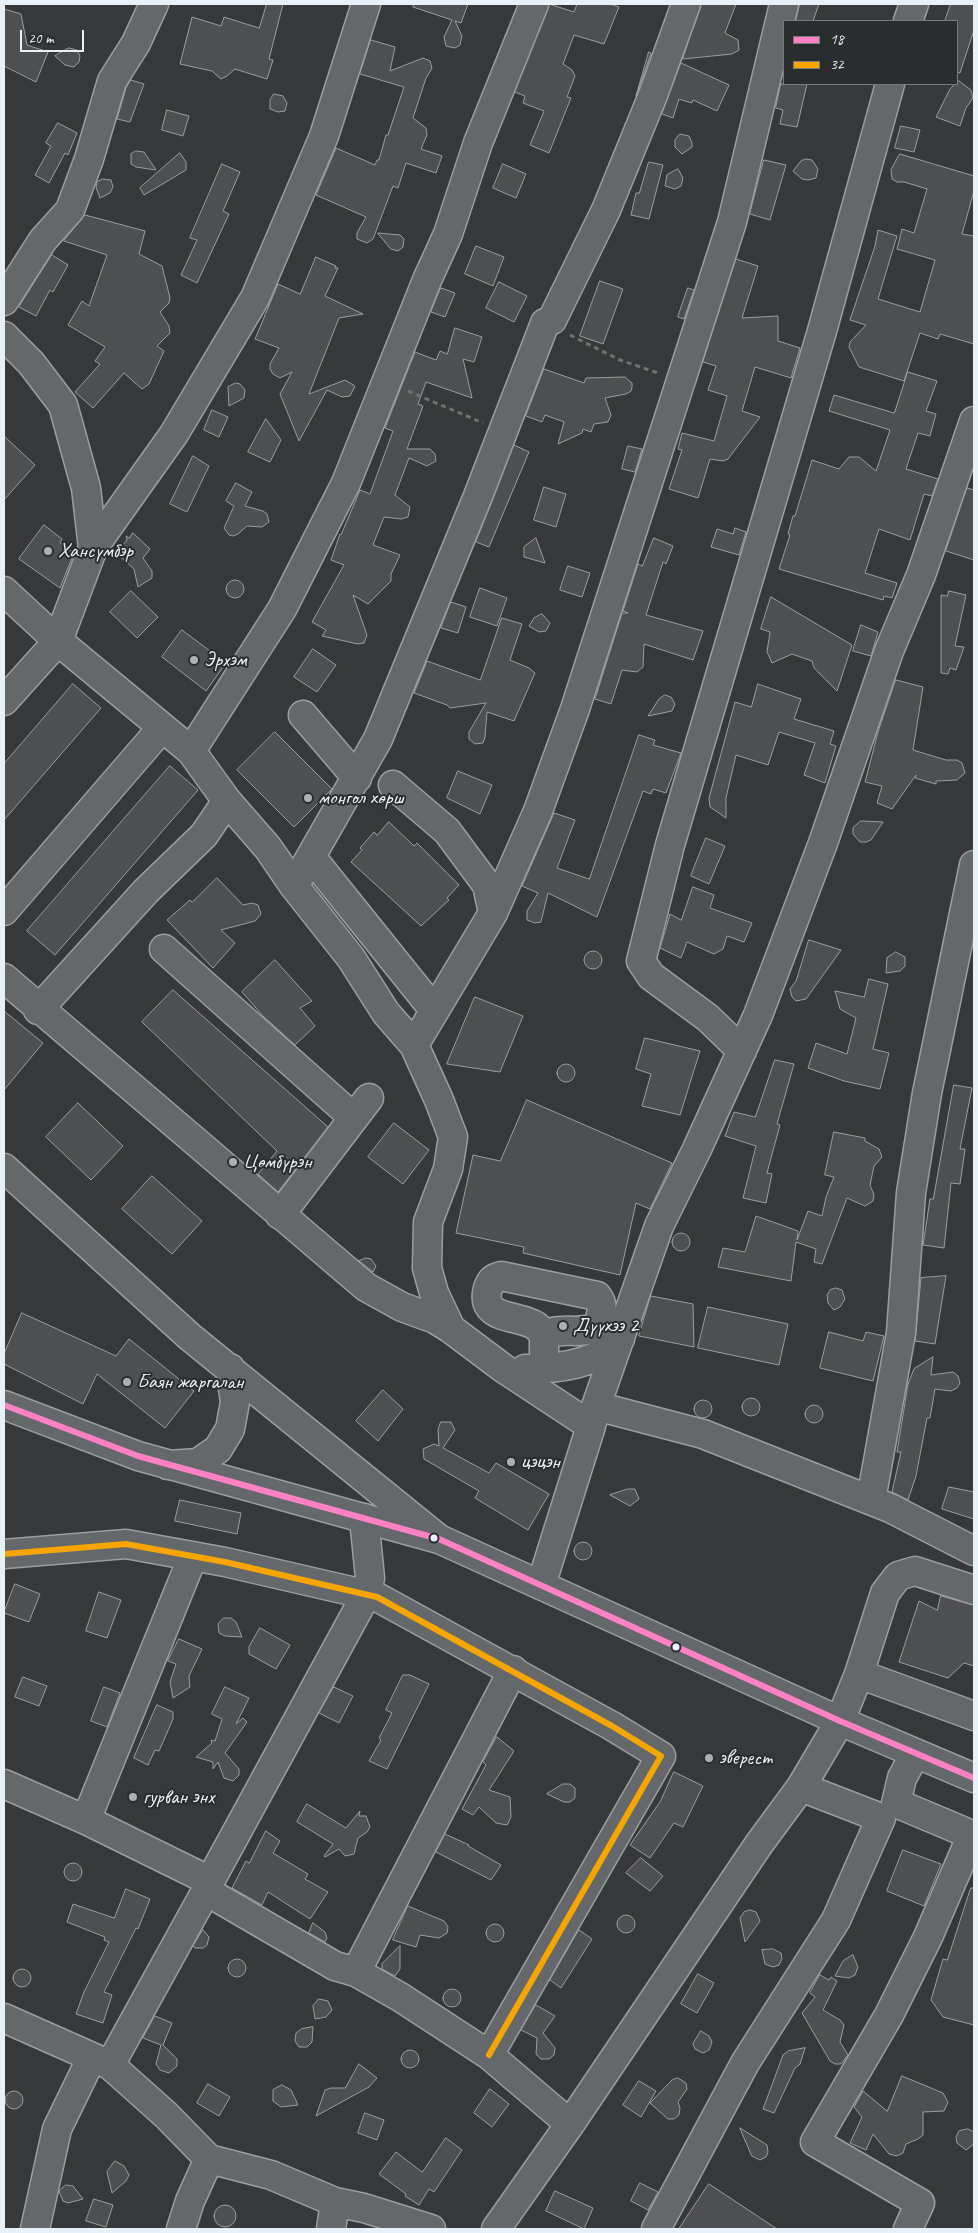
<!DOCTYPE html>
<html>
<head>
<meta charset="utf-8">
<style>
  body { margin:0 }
  #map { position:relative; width:978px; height:2233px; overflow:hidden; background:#363839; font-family:Caveat,sans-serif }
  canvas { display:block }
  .frame { position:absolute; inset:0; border:5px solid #e8f1f8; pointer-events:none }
  .legend { position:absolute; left:783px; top:20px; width:175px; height:65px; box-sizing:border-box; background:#2a2d2e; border:1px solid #767b7f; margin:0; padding:6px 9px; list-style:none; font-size:15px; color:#e8f1f8 }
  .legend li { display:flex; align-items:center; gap:10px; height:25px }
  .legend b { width:25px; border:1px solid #767b7f }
  .scale { position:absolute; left:20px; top:30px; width:64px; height:22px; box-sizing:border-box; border:2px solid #e8f1f8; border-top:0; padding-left:6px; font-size:15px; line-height:18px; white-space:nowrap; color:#e8f1f8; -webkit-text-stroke:4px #2a2d2e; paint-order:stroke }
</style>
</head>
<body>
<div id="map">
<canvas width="978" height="2233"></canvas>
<div class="frame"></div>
<ul class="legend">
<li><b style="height:6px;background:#ff80c5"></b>18</li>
<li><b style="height:6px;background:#f7a600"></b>32</li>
</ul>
<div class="scale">20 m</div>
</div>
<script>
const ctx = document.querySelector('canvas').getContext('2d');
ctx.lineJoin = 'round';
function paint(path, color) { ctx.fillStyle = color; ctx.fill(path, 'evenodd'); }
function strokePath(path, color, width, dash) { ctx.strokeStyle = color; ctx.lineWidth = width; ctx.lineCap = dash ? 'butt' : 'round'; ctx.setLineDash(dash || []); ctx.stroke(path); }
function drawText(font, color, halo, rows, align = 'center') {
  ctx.font = font + ' Caveat,sans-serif'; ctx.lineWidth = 4; ctx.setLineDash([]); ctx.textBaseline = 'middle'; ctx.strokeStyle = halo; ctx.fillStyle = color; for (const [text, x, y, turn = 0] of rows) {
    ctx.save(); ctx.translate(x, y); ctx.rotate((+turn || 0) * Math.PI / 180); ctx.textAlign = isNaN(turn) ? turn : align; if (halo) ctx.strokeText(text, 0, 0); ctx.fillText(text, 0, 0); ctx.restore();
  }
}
const building = new Path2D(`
  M267 4H283L269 59 273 60 267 79 235 69 227 76 221 79 212 71 180 64 192 17 221 26 224 17 259 28Z
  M414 4H468L461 23 455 21 462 36 460 45 455 48 446 46 444 37 452 20 413 7Z
  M549 4 574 12 577 4H610L619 7 604 44 574 35 563 64 572 70 575 76 567 97 571 98 549 153 530 145 544 111 523 103 525 96 515 92Z
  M701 4H736L725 33 738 40 739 50 732 54 683 59Z
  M800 4H819L813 21H796Z
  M951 4H974V30L960 73 957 72V21H945Z
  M4 9 21 14 27 45 48 52 36 82 4 66Z
  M371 40 395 47 390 71 423 58 430 61 432 68 426 78 413 118 426 128 427 135 421 149 442 156 436 173 406 163 398 188 393 186 373 239 367 243 357 239V233L366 217 316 195 336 148 375 165 377 160H379L386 135H388L404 87 360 74Z
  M69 48 77 50 80 56 79 62 74 67 65 65 55 56Z
  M649 52 651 53 636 96Z
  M681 63 729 85 717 111 693 100 692 103 679 99 673 118 662 114Z
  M131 80 144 84 130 122 117 119 126 88Z
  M959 81 971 90 973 98 966 108 960 126 936 117 950 89Z
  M781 84H807L797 127 780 124 783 110 776 108Z
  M274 94 283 96 287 103 285 111 278 112 270 109V100Z
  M167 110 189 116 183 136 162 130Z
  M58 123 77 133 68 155 65 153 49 183 35 175 51 146 46 143Z
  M901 126 920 130 914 152 895 148Z
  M680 134 689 136 692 143V147L682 154 675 147V140Z
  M136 151 144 152 156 170 136 167 131 164V154Z
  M180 153 186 162V170L144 195 140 188Z
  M900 154 974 176V191L962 234 974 236V344L940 334 938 339 920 333 904 381 859 367 849 347 850 342 866 325 850 320 875 246 878 230 897 236 878 299 920 312 935 260 897 249 902 229 914 233 927 189 904 182H897L892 179 891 170Z
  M806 159 812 160 818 169 816 178 808 180 802 179 793 171 801 161Z
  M764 160 786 165 770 220 750 214Z
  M649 162 663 165 649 219 631 215 636 193H639Z
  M222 164 240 172 223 211 229 214 197 283 181 275 197 240 190 238Z
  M503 164 526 174 516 198 493 188Z
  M678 169 683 178 681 186 675 189 665 186 667 175Z
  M103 179 111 180 113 187 110 193 100 198 96 187 97 182Z
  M85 215 145 231 139 254 162 266 170 298 169 303 160 312 169 326 170 333 157 346 164 351 149 384 142 389 124 373 93 408 75 392 100 364 95 361 105 347 68 325 82 301 89 306 107 255 64 241Z
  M378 233 400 235 404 239 403 247 398 251 391 249Z
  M476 246 504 257 493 286 465 274Z
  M52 255 68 265 53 292 50 290 36 316 19 307Z
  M316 257 336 266 335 268H338L325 296 363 314 339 318 309 394 345 380 355 386 350 396 342 397 327 390 299 441 280 394 292 372 280 378 273 374 270 369V364L279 348 255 339 278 284 300 294Z
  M736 259 758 266 742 318 778 316V341L800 348 791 378 755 367 742 411 760 417 728 459 723 461 710 459 698 498 669 489 682 450 678 449 682 433 714 441 727 396 708 390 716 366 703 362Z
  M600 281 623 289 603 344 580 336Z
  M499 282 527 296 514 322 486 308Z
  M441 288 455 293 445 317 431 312Z
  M688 288 694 290 684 319 678 317Z
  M455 328 482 337 474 362 463 359 472 398 426 382 418 404 423 406 407 449H430L435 454 436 461 427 466 409 458 395 495 410 507 408 517 401 519 384 517 373 545 400 555 391 574V581L368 604 353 595 367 635 364 643 358 644 322 636 326 630 312 622 344 565 331 560 340 534 341 535 360 490 370 494 393 431 385 428 415 352 436 360 440 351 447 354Z
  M544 369 584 383 586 378 625 377 632 383V387L631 391 626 394 605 398 611 415 608 422 594 424 591 432 583 429 582 433 558 444 564 422 545 415 542 422 526 416Z
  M908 372 937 381 926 411 936 414 930 436 918 433 906 469 938 479 932 496 924 494 910 540 879 529 865 573 897 583 892 598 884 596 883 600 779 569 790 535 788 534 793 516H795L812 460 839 469 849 457H859L876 471 890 430 829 411 834 395 894 413Z
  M236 383 240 384 245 390 244 398 229 406 228 387Z
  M212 410 228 417 219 437 204 430Z
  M266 419 281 440 270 462 248 452Z
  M4 436 35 465 4 500Z
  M514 445 529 452 489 547 476 542Z
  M628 446 642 449 635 472 622 469Z
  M193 456 209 466 187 512 170 504Z
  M236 483 252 492 245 506 263 511 267 514 269 522 262 527 247 526 238 534 233 536 229 535 224 528 234 506 226 501Z
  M544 487 566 494 556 527 534 520Z
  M967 488 974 490V560L946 551Z
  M44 525 62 539 60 543 74 553 60 588 19 559Z
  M735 528 746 532 739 555 711 547 717 529 733 534Z
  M133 533 150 549 143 558 152 571V578L138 587 134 569 116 553 127 540 126 536 129 538Z
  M536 538 545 563 524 557V547Z
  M654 538 673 546 666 564 663 562 646 615 703 631 693 660 644 644 643 667 637 672 622 670 611 704 595 699 622 613H628L623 611 638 564 642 566Z
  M568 566 590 573 582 597 560 590Z
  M226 589a9 9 0 1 1 18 0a9 9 0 1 1-18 0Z
  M480 588 507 598 497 626 470 617Z
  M131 591 158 617 137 638 110 612Z
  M949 591 966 595 955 646 964 647 956 670 950 668 948 674 941 673V595L947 596Z
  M771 597 852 645 837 691 814 668 812 661 792 654 772 663 767 652 770 632 761 629Z
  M451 602 466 607 458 633 441 628Z
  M542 614 550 623 546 631 539 632 529 626 534 618Z
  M502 618 522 624 510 660 529 668 535 673 514 721 487 712 485 737 483 743 475 744 469 739V732L486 703 450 708 447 705 414 693 427 661 480 680Z
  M861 625 878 632 871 656 853 651Z
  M182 630 226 663 206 691 162 657Z
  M313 649 336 665 317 692 294 677Z
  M896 680 923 687 913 750 946 760H957L962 763 965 773 957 780 936 781V784L915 778 916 775 892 809 877 803 882 786 865 782 878 732Z
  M73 684 101 708 4 820V764Z
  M758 684 801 699 794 719 834 731 830 744 836 746 825 783 804 775 815 743 779 732 768 765 736 755 726 798V818L710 807 709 798 735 702 751 707Z
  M665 695 671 697 675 704 672 711 648 716 659 699Z
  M275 732 332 789 294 827 237 770Z
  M639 735 655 740 653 745 681 753 666 793 653 789 651 794 643 791 597 917 548 893 541 922 535 923 527 920V911L538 893 522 886 554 813 575 820 557 868 589 879Z
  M170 766 198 790 55 955 27 931Z
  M458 771 492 785 480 814 447 798Z
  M861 821H863L883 822 871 840 866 842H860L853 834V828Z
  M389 822 414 846 417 843 459 885 447 898 449 900 421 926 351 862 362 850 360 848 374 832 377 835Z
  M706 838 725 846 709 884 691 876Z
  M217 878 243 905 252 903 258 905 261 914 255 921 221 930 235 943 213 968 167 920 190 900 192 902Z
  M693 887 714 895 710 908 752 923 744 942 727 936 723 949 714 954 687 942 681 958 660 948 670 914 681 920Z
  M809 940 841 950 806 999 796 1001 792 997 790 989 796 981Z
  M584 960a9 9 0 1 1 18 0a9 9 0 1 1-18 0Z
  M896 952 905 957V966L900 971 886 973 887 958Z
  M275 960 312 1001 300 1008 315 1026 295 1045 263 1016 242 992Z
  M869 979 888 984 873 1049 889 1053 880 1089 844 1081 808 1068 816 1043 847 1054 856 1018 840 1009 835 991 864 997Z
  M173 990 328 1127 278 1192 258 1174 277 1151 142 1022Z
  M475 997 523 1016 500 1072 447 1064Z
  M4 1011 43 1043 4 1090Z
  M645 1038 700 1051 680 1115 642 1106 651 1074 636 1069Z
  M775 1060 794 1064 777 1124 780 1125 767 1173 772 1174 766 1203 743 1198 756 1146 725 1136 734 1112 755 1117Z
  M557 1073a9 9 0 1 1 18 0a9 9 0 1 1-18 0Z
  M954 1085 972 1088 960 1149H965L960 1184 951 1183 944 1248 923 1245 930 1199H933Z
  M527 1100 672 1163 650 1209 636 1203 620 1275 523 1253 524 1247 456 1233 473 1155 500 1161Z
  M78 1103 123 1146 91 1180 46 1137Z
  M394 1123 429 1150 403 1184 368 1157Z
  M834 1132 865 1138V1141L879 1149 882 1157 874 1166 870 1185 874 1195 873 1201 865 1206 847 1198 822 1264 814 1262 816 1249 796 1242 791 1281 718 1267 723 1248 745 1252 756 1216 798 1231 797 1240 808 1211 822 1216 826 1197 834 1177 825 1175Z
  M152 1176 202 1221 172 1254 122 1209Z
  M672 1242a9 9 0 1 1 18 0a9 9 0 1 1-18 0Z
  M366 1258 371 1259 376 1266 373 1272 359 1261Z
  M946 1276 935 1344 915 1341 921 1278Z
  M836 1288 842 1290 845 1299 840 1307 834 1310 828 1303 827 1295 830 1290Z
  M651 1296 693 1304 694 1347 639 1336Z
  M708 1307 788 1324 779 1365 698 1348Z
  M22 1313 116 1356 129 1339 194 1391 165 1428 97 1374 83 1404 4 1364V1354Z
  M829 1332 863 1341 866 1332 884 1336 873 1381 820 1368Z
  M933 1357 931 1375 953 1372 958 1376 960 1383 957 1388 951 1391 935 1389 930 1418H927L916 1476 908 1500 892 1492 901 1452H897L908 1384 914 1369Z
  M383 1390 403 1409 378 1441 356 1421Z
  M742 1407a9 9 0 1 1 18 0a9 9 0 1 1-18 0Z
  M694 1409a9 9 0 1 1 18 0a9 9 0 1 1-18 0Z
  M805 1414a9 9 0 1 1 18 0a9 9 0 1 1-18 0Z
  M441 1422H451L455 1430 443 1448 489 1473 496 1463 549 1494 528 1530 475 1498 479 1491 424 1459 423 1449 434 1444 439 1446 438 1430Z
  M949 1487 974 1492V1519L942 1509Z
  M628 1489H635L639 1499 630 1506 610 1495Z
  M180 1500 241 1513 237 1534 175 1521Z
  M574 1551a9 9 0 1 1 18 0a9 9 0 1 1-18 0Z
  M15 1584 40 1594 29 1622 4 1613Z
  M99 1592 121 1600 107 1638 86 1631Z
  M941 1596 974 1605V1666L964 1663 948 1678 899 1662 919 1601 937 1610Z
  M224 1618H231L236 1622 242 1637 225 1636 219 1633 218 1624Z
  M260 1628 290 1645 276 1669 249 1654V1647Z
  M179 1639 202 1649 189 1676 190 1687 173 1698 170 1682 176 1664 168 1661Z
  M403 1675H410L429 1684 387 1769 369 1761 381 1740 379 1738 392 1713 386 1710Z
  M23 1677 47 1686 39 1706 15 1697Z
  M104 1687 120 1693 107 1727 91 1721Z
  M225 1687 249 1698 236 1724 243 1718 247 1722 225 1753 239 1769V1775L233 1781 224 1778 218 1762 213 1769V1762L196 1757 212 1743 211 1740 215 1741 222 1719 212 1714Z
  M334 1687 353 1696 339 1723 319 1713Z
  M157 1705 173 1712V1719L159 1751 155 1750 148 1765 134 1758Z
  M497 1737 514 1751 489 1790 510 1797 511 1817 507 1825 496 1823 479 1807 473 1815 462 1809 486 1765 483 1762Z
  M674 1772 703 1786 683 1827 674 1823 650 1858 630 1845 660 1802Z
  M563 1784H570L575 1788V1798L570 1802H564L547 1794Z
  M307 1804 346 1828 360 1811 359 1816H366L370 1827 367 1832 358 1838 354 1854 345 1856 339 1849 325 1857 324 1856 333 1844 297 1822Z
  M266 1831 280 1841 273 1853 308 1874 305 1879 328 1892 310 1919 268 1892 262 1905 232 1888 246 1861 249 1863Z
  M445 1834 469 1845 468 1846 501 1865 491 1880 436 1852Z
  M903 1850 941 1864 924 1906 887 1891Z
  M641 1858 663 1876 650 1891 626 1873Z
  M64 1872a9 9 0 1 1 18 0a9 9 0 1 1-18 0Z
  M971 1888H974V2025L943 2017 931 2000 943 1959 947 1960Z
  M126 1889 150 1899 138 1929 136 1928 104 1992 112 1995 103 2023 76 2014 84 1992 109 1942 104 1940 105 1937 67 1922 73 1904 114 1918Z
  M408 1906 444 1921 448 1927 447 1933 439 1938 420 1935 416 1947 393 1940Z
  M750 1910 756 1912 760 1921 745 1942 740 1918 744 1912Z
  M617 1924a9 9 0 1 1 18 0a9 9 0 1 1-18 0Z
  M313 1923 325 1932 327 1938 325 1942 309 1933Z
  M486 1933a9 9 0 1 1 18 0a9 9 0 1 1-18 0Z
  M203 1930 209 1937 207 1945 203 1948H195L193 1946Z
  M579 1930 592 1939 561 1988 550 1980Z
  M400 1946V1969L395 1976 382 1969V1964Z
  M773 1949 781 1953 782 1959 779 1965 773 1967 765 1964 762 1950Z
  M853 1955 858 1967 855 1975 849 1978 835 1976 843 1961Z
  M228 1968a9 9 0 1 1 18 0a9 9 0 1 1-18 0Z
  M13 1978a9 9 0 1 1 18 0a9 9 0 1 1-18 0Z
  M698 1974 714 1983 697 2013 681 2004Z
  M820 1975 829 1980 831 1977 837 1981 823 2010 840 2020 844 2025 840 2042 848 2055 841 2064H835L830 2061 802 2013 815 1997 810 1993Z
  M443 1998a9 9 0 1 1 18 0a9 9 0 1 1-18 0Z
  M319 1999 328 2001 332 2010 326 2017 315 2019 313 2006Z
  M536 2005 555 2016 543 2033 555 2048 554 2055 549 2059H541L536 2054 537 2038 521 2030Z
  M155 2016 172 2023 163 2045 177 2059V2066L169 2073 160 2070 156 2064 161 2045 143 2038Z
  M313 2027 312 2042 307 2047H299L295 2041 296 2033 301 2029Z
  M701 2031 709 2036 712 2042 709 2050 703 2053 695 2049 693 2044Z
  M805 2048 800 2064 795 2068 774 2113 763 2109 783 2055 788 2051Z
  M401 2059a9 9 0 1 1 18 0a9 9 0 1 1-18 0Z
  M359 2064 377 2078 369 2087 316 2116 325 2090 331 2088H345Z
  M902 2076 943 2093 948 2102 944 2111 923 2112V2135L918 2139 906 2144 903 2153 897 2156 889 2154 873 2134 866 2150 850 2143 862 2117 854 2107 863 2091 887 2111Z
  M678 2078 686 2083 687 2089 678 2102 680 2108 679 2115 674 2119H668L650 2103 672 2080Z
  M639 2081 656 2091 641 2117 623 2105Z
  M208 2084 230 2097 219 2116 197 2103Z
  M282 2085 291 2090 298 2105 281 2107 273 2101V2090Z
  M490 2089 509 2104 492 2127 474 2113Z
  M5 2100a9 9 0 1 1 18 0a9 9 0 1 1-18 0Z
  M365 2113 384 2120 377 2140 358 2133Z
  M740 2128 767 2145 768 2152 766 2157 760 2160 752 2156Z
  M968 2129 974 2132V2144L966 2150 957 2143 956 2137 959 2131Z
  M446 2138 462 2150 434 2192 429 2189 419 2205 405 2196 406 2194 379 2174 396 2152 422 2172Z
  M115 2161 124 2166 129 2175 126 2181 112 2193 107 2172Z
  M640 2183 658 2192 648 2210 631 2201Z
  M709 2184 777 2229H679Z
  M66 2185 73 2186 83 2199 68 2203 63 2201 59 2191Z
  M555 2191 593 2208 584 2229 546 2211Z
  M94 2199 113 2205 106 2227 86 2221Z
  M214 2216a11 11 0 1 1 22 0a11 11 0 1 1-22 0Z`);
const path = new Path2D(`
  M570 335 620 360 658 373
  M408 391 483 423`);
const minor = new Path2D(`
  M908 21 914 4
  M4 301 43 240 70 210 89 159 112 81 136 43 154 4
  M4 336 31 363 63 405 86 488 93 548 58 641 4 701
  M93 548 174 434 255 298 324 136 366 4
  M4 591 58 641 191 751 227 801 268 848 294 886 351 958 386 1013 414 1045 439 1100 453 1137 448 1169 428 1222 427 1268 434 1293 451 1329 503 1368 591 1426 541 1585
  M303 715 357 778
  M191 751 282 609 346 483 427 280 448 234 478 143 534 4
  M393 785 447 831 487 885 493 913
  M312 858 434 1010
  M294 886 378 739 478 496 545 323 552 320 606 210 653 95 686 4
  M4 911 161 729
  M164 949 354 1118
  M4 978 366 1287 402 1307 435 1319 451 1329
  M38 1010 146 891 204 835 227 801
  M414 1045 493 913 538 811 575 709 732 222 784 4
  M742 1051 708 1018 651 976 641 961 670 845 822 331 890 84
  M4 1168 190 1337 439 1539
  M280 1215 369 1098
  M525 1369C557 1369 597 1365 620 1339
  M544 1369V1335C541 1332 539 1328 536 1326 518 1314 479 1321 488 1288 491 1280 493 1278 501 1276L597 1296C605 1306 601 1315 598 1326 582 1336 563 1326 544 1335
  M596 1406 659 1226 697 1149 758 1015 823 843 889 651 921 575 974 421
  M592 1422 596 1406 703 1434 890 1508 974 1551
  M168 1465 198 1463 218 1449 230 1429 235 1402 230 1368
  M871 1500 901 1333 911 1193 927 1093 974 865
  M4 1554 126 1544 225 1562 377 1597 612 1726 661 1756 489 2055
  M859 1674 885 1593 898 1576 915 1571 974 1590
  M4 1784 86 1820 210 1881 206 1891 335 1966 356 1972 400 1997 489 2055 570 2124
  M86 1820 193 1556
  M210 1881 366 1595 370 1578 364 1518
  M356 1972 513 1670
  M4 2018 110 2065 166 2115 209 2159 271 2175 335 2202 364 2208 431 2229
  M110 2065 206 1891
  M35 2229 57 2129 92 2057
  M181 2229 190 2201 209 2159
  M331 2229 335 2202
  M496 2229 570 2124 759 1844 801 1787 840 1721 859 1674 974 1716
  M656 2229 745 2063 836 1920 881 1818 801 1787
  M908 2229 920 2203 815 2142 889 2015 928 1937 972 1835 896 1803 902 1778 915 1754`);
const major = new Path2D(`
  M4 1405 138 1456 439 1539 840 1721 974 1778`);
const bus1 = new Path2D(`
  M4 1405 138 1456 439 1539 840 1721 974 1778`);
const bus2 = new Path2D(`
  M4 1554 126 1544 225 1562 377 1597 612 1726 661 1756 489 2055`);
const markers = [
  [48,551,5,"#aab0b5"],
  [194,660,5,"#aab0b5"],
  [308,798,5,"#aab0b5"],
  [233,1162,5,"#aab0b5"],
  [563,1326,5,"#aab0b5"],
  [127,1382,5,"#aab0b5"],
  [511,1462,5,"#aab0b5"],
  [434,1538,4.5,"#e8f1f8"],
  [676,1647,4.5,"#e8f1f8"],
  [709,1758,5,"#aab0b5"],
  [133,1797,5,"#aab0b5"]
];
const poiNames = [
  ["Хансүмбэр",58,551],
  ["Эрхэм",204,660],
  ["монгол хөрш",318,798],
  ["Цөмбүрэн",243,1162],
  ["Дүүхээ 2",573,1326],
  ["Баян жаргалан",137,1382],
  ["цэцэн",521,1462],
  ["эверест",719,1758],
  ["гурван энх",143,1797]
];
paint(building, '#4e4f50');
strokePath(building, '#9b9d9f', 1);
strokePath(minor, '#9b9d9f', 31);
strokePath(major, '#9b9d9f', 31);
strokePath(path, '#6f7172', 3, [5, 4]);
strokePath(minor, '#65686b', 28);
strokePath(major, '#65686b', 28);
strokePath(bus1, '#ff80c5', 6);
strokePath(bus2, '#f7a600', 6);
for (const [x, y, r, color] of markers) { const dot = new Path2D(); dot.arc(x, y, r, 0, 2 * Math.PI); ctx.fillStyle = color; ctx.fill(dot); strokePath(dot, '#2a2d2e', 2); }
drawText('21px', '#e8f1f8', '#2a2d2e', poiNames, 'left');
</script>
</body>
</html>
